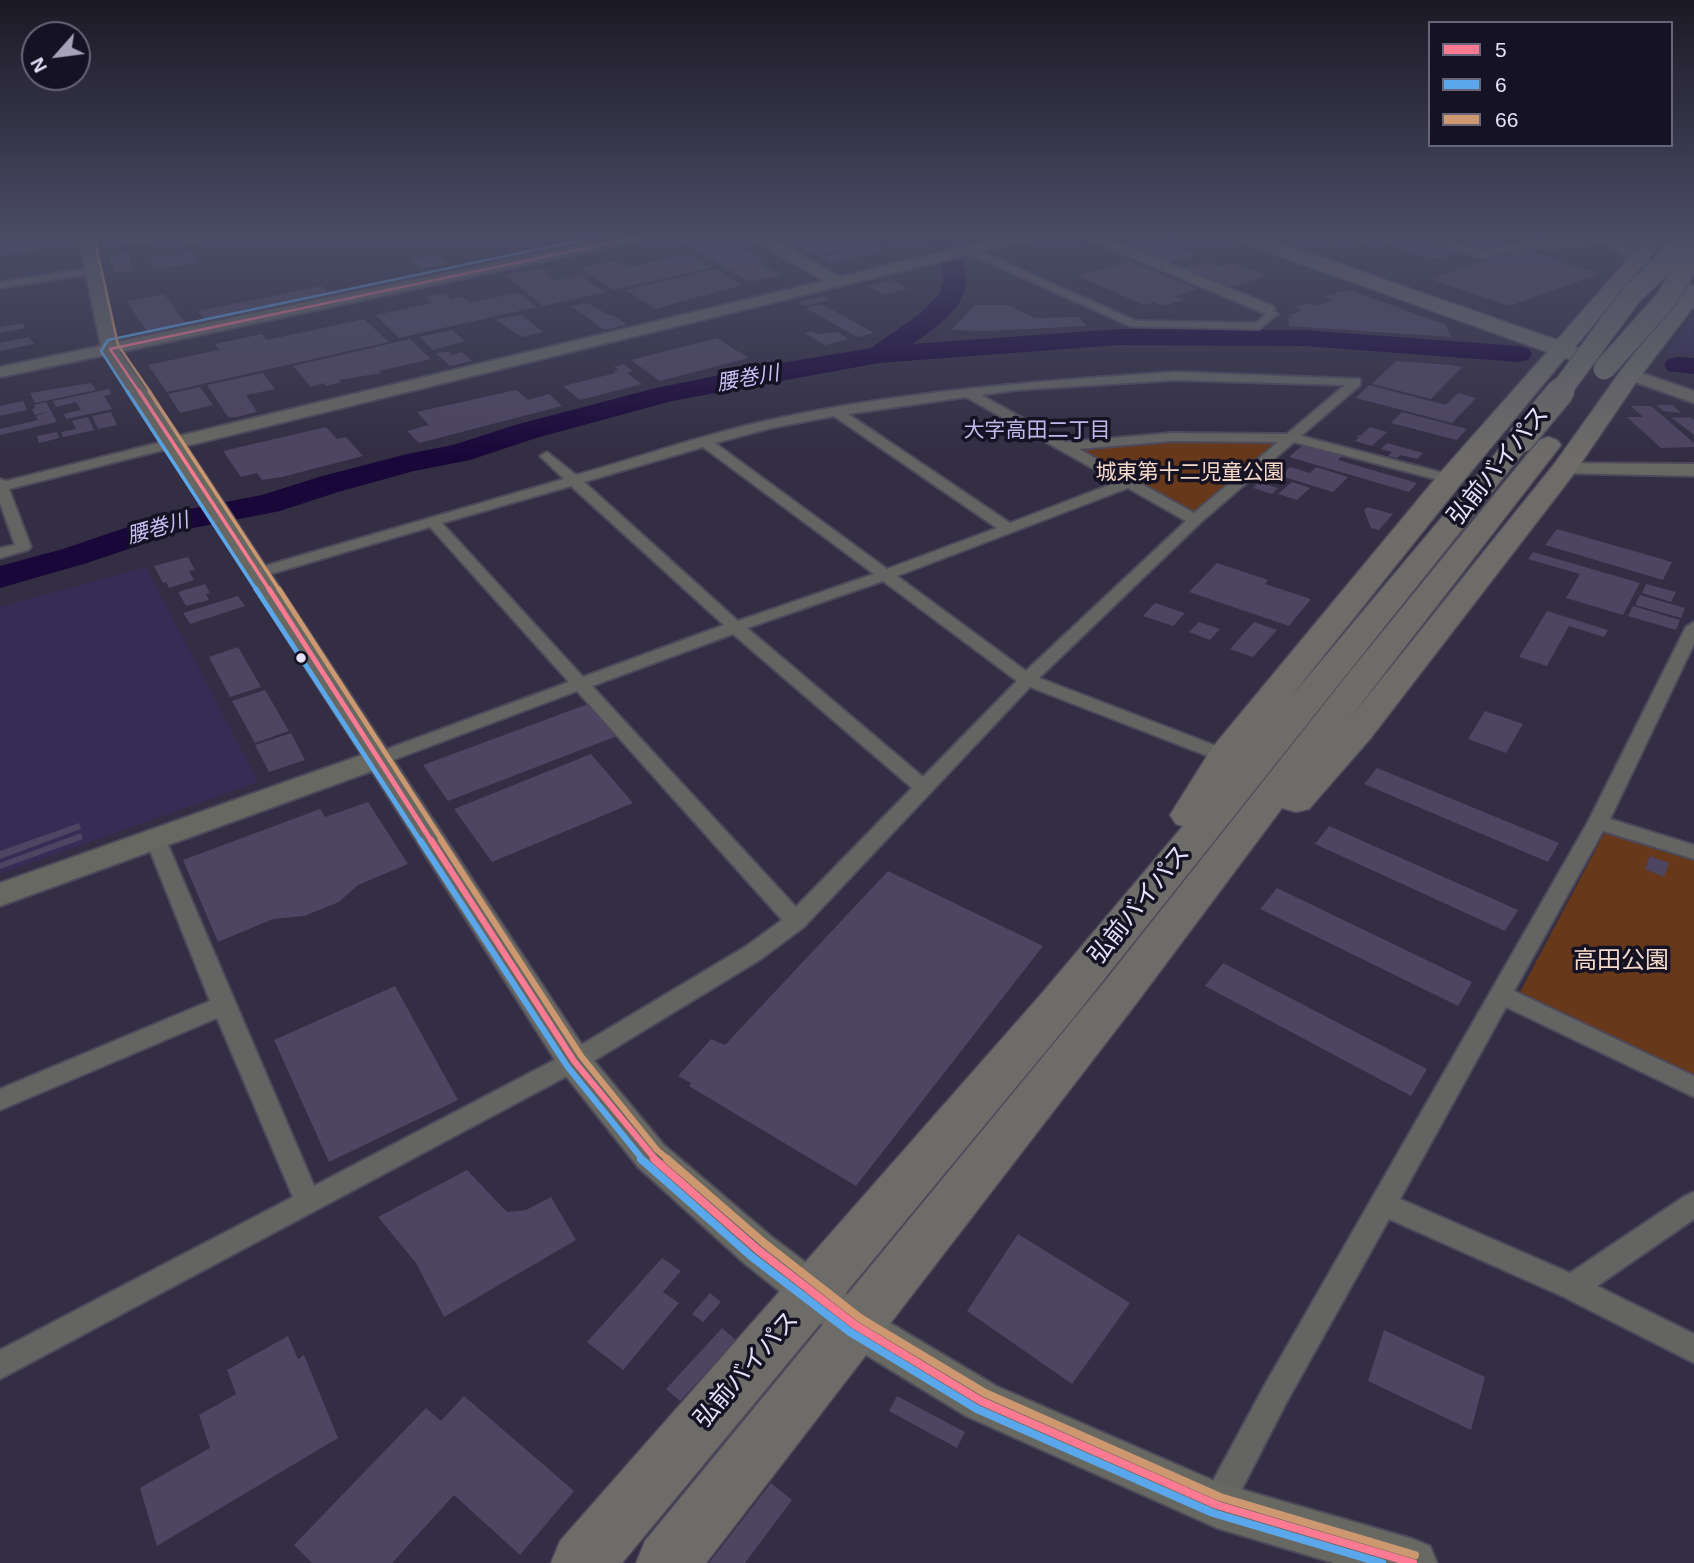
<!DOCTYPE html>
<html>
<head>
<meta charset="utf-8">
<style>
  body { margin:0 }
  #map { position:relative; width:1694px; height:1563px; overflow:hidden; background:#332e43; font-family:Arial,sans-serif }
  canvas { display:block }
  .legend { position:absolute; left:1428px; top:21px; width:245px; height:126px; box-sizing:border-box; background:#151224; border:2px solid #68657a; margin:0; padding:9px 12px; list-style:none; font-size:21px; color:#e4e1fa }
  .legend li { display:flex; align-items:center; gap:14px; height:35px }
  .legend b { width:35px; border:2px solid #68657a }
  .north { position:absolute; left:21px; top:21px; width:70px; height:70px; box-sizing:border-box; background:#151224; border:2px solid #68657a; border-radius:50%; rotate:242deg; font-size:19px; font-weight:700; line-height:28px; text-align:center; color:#e4e1fa }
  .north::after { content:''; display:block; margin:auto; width:24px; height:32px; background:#a6a2ba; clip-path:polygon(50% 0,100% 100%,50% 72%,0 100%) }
</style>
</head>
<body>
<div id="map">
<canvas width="1694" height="1563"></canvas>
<ul class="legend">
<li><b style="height:9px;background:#fe7a93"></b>5</li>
<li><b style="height:9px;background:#5aa8eb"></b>6</li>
<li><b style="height:9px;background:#cd976f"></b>66</li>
</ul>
<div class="north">N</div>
</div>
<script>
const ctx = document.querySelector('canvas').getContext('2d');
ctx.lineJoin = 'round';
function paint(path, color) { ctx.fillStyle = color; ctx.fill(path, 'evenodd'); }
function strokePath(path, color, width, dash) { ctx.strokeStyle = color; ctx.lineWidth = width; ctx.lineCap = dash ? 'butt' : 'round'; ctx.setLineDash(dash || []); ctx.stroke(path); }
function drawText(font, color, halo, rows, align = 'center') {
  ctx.font = font + ' Arial,"Noto Sans JP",sans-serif'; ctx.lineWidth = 7; ctx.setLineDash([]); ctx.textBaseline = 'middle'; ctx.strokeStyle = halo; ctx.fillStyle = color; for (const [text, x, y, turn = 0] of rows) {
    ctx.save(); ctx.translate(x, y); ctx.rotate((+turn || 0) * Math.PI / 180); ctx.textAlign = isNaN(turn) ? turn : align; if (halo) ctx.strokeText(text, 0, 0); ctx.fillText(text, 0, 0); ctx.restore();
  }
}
const built = new Path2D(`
  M1693 316 1694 355 1668 353Z
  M146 567 258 782 0 874V607Z`);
const green = new Path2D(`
  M1160 440H1269L1277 442 1193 516 1075 451 1077 447Z
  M1605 832 1694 860V1076L1519 994Z`);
const river = new Path2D(`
  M923 236H946C989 287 957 313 913 344L1119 329 1304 330 1518 346 1528 348 1532 354 1528 360 1518 362 1304 346 1119 345 879 363 672 401 536 438 470 460 414 471 338 492 280 511 188 529 87 563 0 588V566L63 549 169 513 262 495 319 477 407 454 453 445 515 425 656 388 775 364 871 348 921 313 939 294 943 282V269L937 256Z
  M1678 357 1694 358V374L1668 371 1664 365 1668 359Z`);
const building = new Path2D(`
  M0 236H34L36 251 0 256Z
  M105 236H150L152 242 108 248Z
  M691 236 705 244 687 247 672 239Z
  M809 236H875L884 240 816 256 798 247 831 242Z
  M1190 236H1213V237L1191 242 1175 239Z
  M1347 236 1370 242 1343 250 1321 242Z
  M1402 236H1413L1459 251 1448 254 1452 256 1432 259 1405 250 1400 251 1382 241Z
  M722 242 734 249 741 248 766 262 759 263 781 275 751 282 693 249Z
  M1165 243 1196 255 1168 262 1138 250Z
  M873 245 885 251 832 263 821 257Z
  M1522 249 1600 274 1509 306 1430 279Z
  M192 252 197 263 154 269 150 258Z
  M127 253 132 259H129L133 270 115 273 109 256Z
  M687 254 710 268 613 290 581 268 615 261 630 267Z
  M434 255 439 256 448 265 421 268 410 259Z
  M1130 262 1198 289 1175 296 1184 300 1162 306 1154 302 1144 305 1077 276Z
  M1208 262 1221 267 1234 263 1268 276 1227 288 1180 269Z
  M547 269 551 272 544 273 555 281 580 275 605 292 543 306 504 274Z
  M716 269 742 285 655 309 626 290Z
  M891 280 908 289 884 295 867 286Z
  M322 286 330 293 204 319 198 311Z
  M1350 290 1446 325 1451 337 1289 326 1288 318H1293L1288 316 1302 310 1294 307 1308 303 1314 306 1332 301 1323 297Z
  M518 292 537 307 399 338 375 315 432 303 426 297 445 293 451 299 462 296 470 303Z
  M164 294 186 323 147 331 126 301Z
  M824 296 830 300 804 306 798 302Z
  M587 303 609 315H613L627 325 604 330 571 306Z
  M822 304 874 333 857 337 806 308Z
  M975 305H1008L1035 318 1079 317 1086 326 989 331 951 330Z
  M522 315 543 332 521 337 495 319Z
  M364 319 389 342 167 392 148 365 219 350 215 344 262 334 267 340Z
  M23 323 25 328 0 333V327Z
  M452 330 465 341 433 350 419 337Z
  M812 331 818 334 837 332 849 339 825 345 804 333Z
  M29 337 34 344 0 351V343Z
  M717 338 748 358 660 381 631 360Z
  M410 339 431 359 379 371 381 373 339 380 341 382 326 386 324 383 311 387 293 366Z
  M450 352 452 355 462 352 472 361 450 366 436 353Z
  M1396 361 1450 365 1462 367 1431 399 1372 384Z
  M623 364 633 371 627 373 642 384 580 400 563 386 616 373 614 371 619 370 614 367Z
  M263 373 275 389 246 395 257 412 237 417H228L207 385Z
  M91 383 96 390 35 403 30 393Z
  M1369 385 1446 405 1458 393 1476 398 1452 423 1356 398Z
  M200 387 213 405 180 413 168 394Z
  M109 389 111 394 104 396 112 409 66 419 64 414 81 410 76 402 56 407 53 401Z
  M516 390 528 400 549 394 562 406 419 443 407 431 429 425 417 412Z
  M23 401 27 410 0 416V406Z
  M46 402 57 422 0 435V429L38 420 36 416 48 412 35 415 32 409 35 408 34 405Z
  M1656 405H1672L1681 413 1663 411Z
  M1631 406H1651L1694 443V447L1661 448 1627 417H1643Z
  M111 412 117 425 98 429 92 416Z
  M1402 412 1467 429 1457 440 1391 423Z
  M88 417 94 430 63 437 61 432 76 429 72 421Z
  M1691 417 1694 420V435L1672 418Z
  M326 427 337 439 346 437 363 456 282 477 262 480 257 473 241 477 223 451Z
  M1370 427 1387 432 1372 446 1355 441 1359 437 1355 436 1361 435Z
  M57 432 59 438 39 443 37 436Z
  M1387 443 1423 453 1417 459 1400 455 1397 458 1388 456 1392 452 1381 449Z
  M1303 445 1342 456 1338 460 1417 483 1409 492 1289 457Z
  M1290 467 1310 473 1316 467 1348 477 1333 492 1281 476Z
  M1259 482 1278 488 1272 494 1253 488Z
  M1292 482 1310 488 1297 500 1278 494Z
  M1367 507 1393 514 1379 530 1371 528 1364 510Z
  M1557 529 1672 562 1663 580 1545 545Z
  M1533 552 1640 583 1623 615 1566 598 1580 574 1528 559Z
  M188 557 195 570 189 571 194 580 169 588 166 582 163 583 154 566Z
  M1217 563 1268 580 1265 584 1311 599 1289 626 1189 592Z
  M205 584 210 593 206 594 209 600 186 606 178 592Z
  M1646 584 1676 592 1671 602 1642 593Z
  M1640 595 1685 608 1681 618 1635 605Z
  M238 596 245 606 190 624 183 613Z
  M1155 603 1185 613 1173 626 1143 616Z
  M1633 606 1680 620 1676 630 1628 616Z
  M1547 611 1608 630 1604 637 1569 626 1547 666 1519 657Z
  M1199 622 1220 629 1210 640 1189 632Z
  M1254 622 1277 630 1253 657 1230 649Z
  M238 647 261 687 230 697 209 657Z
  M265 690 289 731 255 743 232 701Z
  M588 704 617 736 448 801 423 765Z
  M1485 711 1523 724 1506 753 1468 739Z
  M291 733 305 760 269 772 255 745Z
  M591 754 633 803 492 862 454 809Z
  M1377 768 1559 843 1548 862 1364 784Z
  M368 802 408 864 358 885 339 902 304 916 273 919 218 942 183 860 320 809 325 817Z
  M79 823 81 829 0 859V851Z
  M1329 826 1518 910 1505 931 1315 844Z
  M81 833 83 839 0 869V863Z
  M1650 856 1669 863 1664 877 1645 869Z
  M888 871 1043 946 856 1186 689 1086 691 1083 678 1076 711 1039 725 1045Z
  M1277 888 1472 982 1458 1006 1260 909Z
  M1223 963 1427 1069 1411 1096 1205 986Z
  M395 986 458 1100 329 1162 274 1040Z
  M467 1170 507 1212 526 1210 551 1197 576 1240 444 1317 416 1263 378 1217Z
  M1018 1234 1130 1303 1072 1384 967 1311Z
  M662 1258 681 1271 663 1292 679 1303 623 1370 587 1342Z
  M710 1293 721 1302 703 1322 692 1314Z
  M722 1328 736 1340 680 1401 666 1389Z
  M1384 1330 1485 1377 1471 1430 1368 1381Z
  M288 1336 298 1359 304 1355 338 1438 157 1546 140 1488 210 1448 199 1415 236 1394 227 1370Z
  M464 1396 574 1491 520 1555 454 1495 392 1563H312L294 1545 426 1408 441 1421Z
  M897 1396 965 1432 957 1448 889 1411Z
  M771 1483 792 1500 745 1563H709Z`);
const street = new Path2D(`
  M186 236H196L198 240 189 242Z
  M1421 236H1436L1483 252 1509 244 1610 238 1615 241 1610 244 1510 250 1483 258Z
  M970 247 1136 321 1256 323 1266 314 1261 309 1267 306 1278 314 1259 329 1130 326 966 252V248Z
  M93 268 97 269V273L0 288V282Z
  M1175 372 1360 379V385L1301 436 1455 476 1457 479 1450 483 1294 442 1200 523 1039 678 1232 752 1234 756 1232 760H1218L1030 687 804 927 761 959 582 1068 0 1379V1350L293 1197 217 1018 0 1110V1089L210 1001 145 838 148 833H162L165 838 314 1186 566 1054 745 947 782 920 577 691 385 763H371L369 759 371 755 569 682 430 527 257 578 249 573 251 570 564 479 540 456 547 452 576 475C640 457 705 434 770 420 903 391 1039 381 1175 372ZM1175 380 1345 385 1287 434 1172 433 1066 442 981 395 1016 390ZM966 397 1117 482 1010 523 848 414ZM834 416 997 528 887 569 715 443 771 428ZM1172 441 1278 442 1194 513 1079 449ZM703 447 874 574 738 621 584 482ZM571 486 724 625 583 677 442 523ZM1128 488 1186 521 1026 671 897 576ZM883 581 1017 681 923 777 747 628ZM733 634 912 788 796 907 592 686Z
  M174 439 181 443 179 446 9 489 31 547 28 550 0 558V548L15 545 0 503V479L6 481Z
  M1694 622V644L1610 819 1694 845V859L1603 831 1514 991 1694 1076V1097L1506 1007 1400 1199 1570 1273 1685 1196 1694 1192V1219L1597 1286 1694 1334V1363L1562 1296 1389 1219 1286 1403 1228 1516 1217 1521 1206 1516 1201 1505 1206 1494 1266 1383 1588 822 1686 627Z`);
const secondary = new Path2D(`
  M78 236H92L117 342 622 236H650L643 240 120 352 179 436 824 281 748 236H766L840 277 1010 236H1035L1028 240 186 446 586 1051 664 1145 772 1237 870 1311 996 1386 1219 1483 1413 1539 1430 1546 1437 1563H1334L1217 1528 966 1416 840 1339 744 1263 638 1167 562 1071 372 771 0 906V883L362 755 105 355 0 377V367L101 346Z
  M1081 236H1101L1273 306 1275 309 1267 314 1261 312Z
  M1593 236H1610L1694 286V298Z
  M1630 369 1694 391V403L1624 378 1621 374Z
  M1564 463 1694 464V476L1557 473 1554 469 1557 465Z`);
const highway = new Path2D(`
  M1233 236H1260L1557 340 1648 236H1667L1575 347 1591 352 1594 357 1591 362 1583 364 1565 358 1460 485 1290 698 1512 434 1521 431 1530 434 1534 439 1530 444 1075 1016 622 1563H551L560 1541 1043 992 1183 826 1176 824 1170 815 1212 748 1440 473 1547 352 1235 240Z
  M1694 286V306L1639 378 1573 475 1370 739 1309 809 1296 812 1282 808 1135 1005 706 1563H636L645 1541 1105 981 1352 669 1539 440 1548 437 1557 440 1561 445 1347 722 1555 463 1622 369 1687 288Z`);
const highwayBridgeFar1 = new Path2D(`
  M1604 369 1664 302 1693 256
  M1559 393 1632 294 1660 268 1686 236`);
const highwayBridge = new Path2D(`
  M1521 439 1561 391`);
const bus1Far4 = new Path2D(`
  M140 393 110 349 643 236`);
const bus1Far3 = new Path2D(`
  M139 391 270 591`);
const bus1Far2 = new Path2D(`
  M269 589 432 842`);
const bus1Far1 = new Path2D(`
  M431 840 574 1061 656 1160`);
const bus1 = new Path2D(`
  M654 1159 758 1250 855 1325 981 1401 1217 1505 1413 1563`);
const bus2Far4 = new Path2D(`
  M128 393 101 351 108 340 601 236`);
const bus2Far3 = new Path2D(`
  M127 391 257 591`);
const bus2Far2 = new Path2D(`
  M256 589 421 842`);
const bus2Far1 = new Path2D(`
  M420 840 567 1066 643 1160`);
const bus2 = new Path2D(`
  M641 1159 752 1257 850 1332 977 1409 1213 1513 1382 1563`);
const bus3Far4 = new Path2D(`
  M94 236 118 345 151 393`);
const bus3Far3 = new Path2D(`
  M149 391 280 591`);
const bus3Far2 = new Path2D(`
  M279 589 443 842`);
const bus3Far1 = new Path2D(`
  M441 840 581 1056 657 1150 669 1160`);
const bus3 = new Path2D(`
  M667 1159 764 1243 860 1318 985 1393 1220 1497 1415 1555`);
const markers = [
  [301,658,6,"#e4e1fa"]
];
const farWaternames = [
  ["腰巻川",748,379,-10],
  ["腰巻川",158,529,-16]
];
const farNeighbourhoodnames = [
  ["大字高田二丁目",1037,431]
];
const farParknames = [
  ["城東第十二児童公園",1190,473]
];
const streetNames = [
  ["弘前バイパス",1499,466,-51],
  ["弘前バイパス",1140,905,-51],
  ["弘前バイパス",747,1370,-49]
];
const parkNames = [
  ["高田公園",1621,961]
];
paint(built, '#362c56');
paint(green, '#67381a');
paint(river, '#190739');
paint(building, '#4d4562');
strokePath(street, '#4d495b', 4);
strokePath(secondary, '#4d495b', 4);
strokePath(highway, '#4d495b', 3);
paint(street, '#646462');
paint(secondary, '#686862');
paint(highway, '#6d6c69');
strokePath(highwayBridgeFar1, '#4d495b', 23, []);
strokePath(highwayBridge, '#4d495b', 30, []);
strokePath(highwayBridgeFar1, '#6d6c69', 21);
strokePath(highwayBridge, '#6d6c69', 27);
strokePath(bus1Far4, '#fe7a93', 2.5);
strokePath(bus1Far3, '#fe7a93', 3.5);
strokePath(bus1Far2, '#fe7a93', 5);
strokePath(bus1Far1, '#fe7a93', 6);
strokePath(bus1, '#fe7a93', 8);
strokePath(bus2Far4, '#5aa8eb', 2.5);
strokePath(bus2Far3, '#5aa8eb', 3.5);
strokePath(bus2Far2, '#5aa8eb', 5);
strokePath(bus2Far1, '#5aa8eb', 6);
strokePath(bus2, '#5aa8eb', 8);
strokePath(bus3Far4, '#cd976f', 2.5);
strokePath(bus3Far3, '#cd976f', 3.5);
strokePath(bus3Far2, '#cd976f', 5);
strokePath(bus3Far1, '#cd976f', 6);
strokePath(bus3, '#cd976f', 8);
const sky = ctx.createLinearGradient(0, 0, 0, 455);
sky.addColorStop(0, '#1c1925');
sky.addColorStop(0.52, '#4a4c66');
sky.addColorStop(1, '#4a4c6600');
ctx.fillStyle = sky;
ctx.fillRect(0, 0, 1694, 455);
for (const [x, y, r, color] of markers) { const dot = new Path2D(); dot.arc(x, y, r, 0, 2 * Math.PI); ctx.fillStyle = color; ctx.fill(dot); strokePath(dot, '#151224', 2.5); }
drawText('italic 21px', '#c8c0f5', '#151224', farWaternames);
drawText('21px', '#c0b8e9', '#151224', farNeighbourhoodnames);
drawText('21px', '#f4d8c8', '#151224', farParknames);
drawText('24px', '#e4e1fa', '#151224', streetNames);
drawText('24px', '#f4d8c8', '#151224', parkNames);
</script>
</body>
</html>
